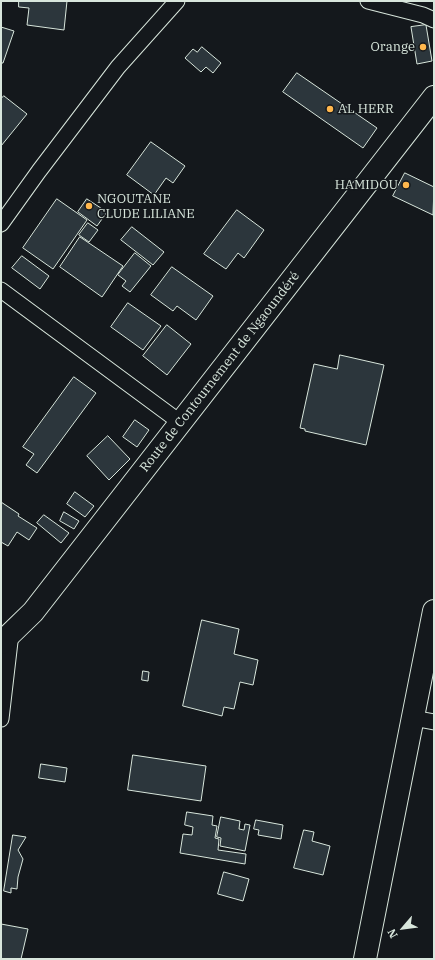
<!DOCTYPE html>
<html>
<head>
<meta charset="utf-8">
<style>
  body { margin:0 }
  #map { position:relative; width:435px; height:960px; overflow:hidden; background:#14181c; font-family:"IBM Plex Serif",serif }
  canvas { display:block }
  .frame { position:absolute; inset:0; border:2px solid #d8e6dc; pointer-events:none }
  .north { position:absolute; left:383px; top:908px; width:40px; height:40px; -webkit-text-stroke:3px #14181c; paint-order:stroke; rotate:242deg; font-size:11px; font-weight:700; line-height:16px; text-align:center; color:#d8e6dc }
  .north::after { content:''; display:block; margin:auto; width:14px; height:18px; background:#d8e6dc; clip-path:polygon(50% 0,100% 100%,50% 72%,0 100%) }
</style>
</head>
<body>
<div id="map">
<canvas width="435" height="960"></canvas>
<div class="frame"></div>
<div class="north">N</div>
</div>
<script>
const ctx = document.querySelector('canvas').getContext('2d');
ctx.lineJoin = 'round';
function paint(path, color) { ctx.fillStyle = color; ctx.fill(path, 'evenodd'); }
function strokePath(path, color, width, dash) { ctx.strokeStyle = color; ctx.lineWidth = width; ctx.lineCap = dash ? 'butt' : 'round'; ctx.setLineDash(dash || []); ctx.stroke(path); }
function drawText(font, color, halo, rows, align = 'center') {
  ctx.font = font + ' "IBM Plex Serif",serif'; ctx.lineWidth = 3; ctx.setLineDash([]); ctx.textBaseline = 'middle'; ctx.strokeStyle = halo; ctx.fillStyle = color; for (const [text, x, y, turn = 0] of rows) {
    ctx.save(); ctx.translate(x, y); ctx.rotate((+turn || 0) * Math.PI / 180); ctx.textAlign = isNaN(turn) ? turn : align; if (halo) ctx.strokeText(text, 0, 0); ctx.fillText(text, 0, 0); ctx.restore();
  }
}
const building = new Path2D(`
  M19 1H67L64 30 27 25 29 8 19 7Z
  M426 25 432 61 417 64 411 27Z
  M1 27 14 31 3 63H1Z
  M202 47 221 63 213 73 206 67 201 72 185 58 193 49 197 52Z
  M297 73 377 128 363 148 283 92Z
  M4 96 27 114 1 146V99Z
  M151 142 185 166 173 183 166 178 154 195 127 175Z
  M405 173 434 187 433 215 393 196Z
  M57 199 87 220 53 269 23 248Z
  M87 199 107 212 97 226 78 212Z
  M237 210 264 230 244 258 238 253 226 269 204 254Z
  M88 223 98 230 89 242 79 235Z
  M132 227 164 252 153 265 121 240Z
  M80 237 123 266 102 297 60 267Z
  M135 253 151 266 130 292 122 286 126 281 118 275Z
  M22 256 49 276 40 289 12 268Z
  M172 267 213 296 196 320 177 306 173 311 151 295Z
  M128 303 161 326 143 350 111 327Z
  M167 325 191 344 167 375 143 356Z
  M340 355 384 365 366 445 305 431V429L300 428 314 364 337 369Z
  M74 377 96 393 37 473 26 465 34 454 23 447Z
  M135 420 149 430 137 447 123 437Z
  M108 436 130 459 109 480 87 456Z
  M75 492 94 506 85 517 67 504Z
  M1 502 19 514 18 516 37 528 29 540 17 532 8 546 1 542Z
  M64 512 79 521 74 529 60 521Z
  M44 515 69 533 61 543 37 523Z
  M202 620 239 629 234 654 258 660 253 685 240 682 234 709 224 707 222 716 183 706Z
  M143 671 149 672 148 681 142 680Z
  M133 755 206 766 201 801 128 790Z
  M41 764 67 768 65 782 39 778Z
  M187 812 213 816 212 825 217 826 215 838 219 839 218 850 246 854 245 864 180 853 183 834 192 835 193 827 185 825Z
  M221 817 240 821 239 829 244 830 245 824 250 825 245 851 220 846 221 838 217 837Z
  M256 820 283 825 281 839 258 835 259 830 254 829Z
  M304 830 314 832 312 841 330 846 323 875 294 868Z
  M13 835 26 837 18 850 23 859 18 877 17 889 11 888V893L4 891Z
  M224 872 249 879 243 901 218 894Z
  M1 924 28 929 21 959H1Z`);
const street = new Path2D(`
  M368 1 423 15 434 20
  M1 224 39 171 118 67 177 1
  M1 290 181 423
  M413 718 434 722
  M1 719 11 633`);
const secondary = new Path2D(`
  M1 643 33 612 434 97
  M365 959 434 611`);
const markers = [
  [423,47,4,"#ffb74d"],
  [330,109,4,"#ffb74d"],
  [406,185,4,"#ffb74d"],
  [89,206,4,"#ffb74d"]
];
const poiNames = [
  ["Orange",415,47],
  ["AL HERR",338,109,"left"],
  ["HAMIDOU",398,185],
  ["NGOUTANE",97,199,"left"],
  ["CLUDE LILIANE",97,214,"left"]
];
const streetNames = [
  ["Route de Contournement de Ngaoundéré",220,372,-52]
];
paint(building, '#2c363c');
strokePath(building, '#d8e6dc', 1);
strokePath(street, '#d8e6dc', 17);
strokePath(secondary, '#d8e6dc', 24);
strokePath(street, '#14181c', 15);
strokePath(secondary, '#14181c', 22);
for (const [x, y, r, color] of markers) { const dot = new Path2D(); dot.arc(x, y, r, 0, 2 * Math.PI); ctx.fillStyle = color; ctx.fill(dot); strokePath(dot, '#14181c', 1.5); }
drawText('13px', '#d8e6dc', '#14181c', poiNames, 'right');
drawText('13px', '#d8e6dc', '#14181c', streetNames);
</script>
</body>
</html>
